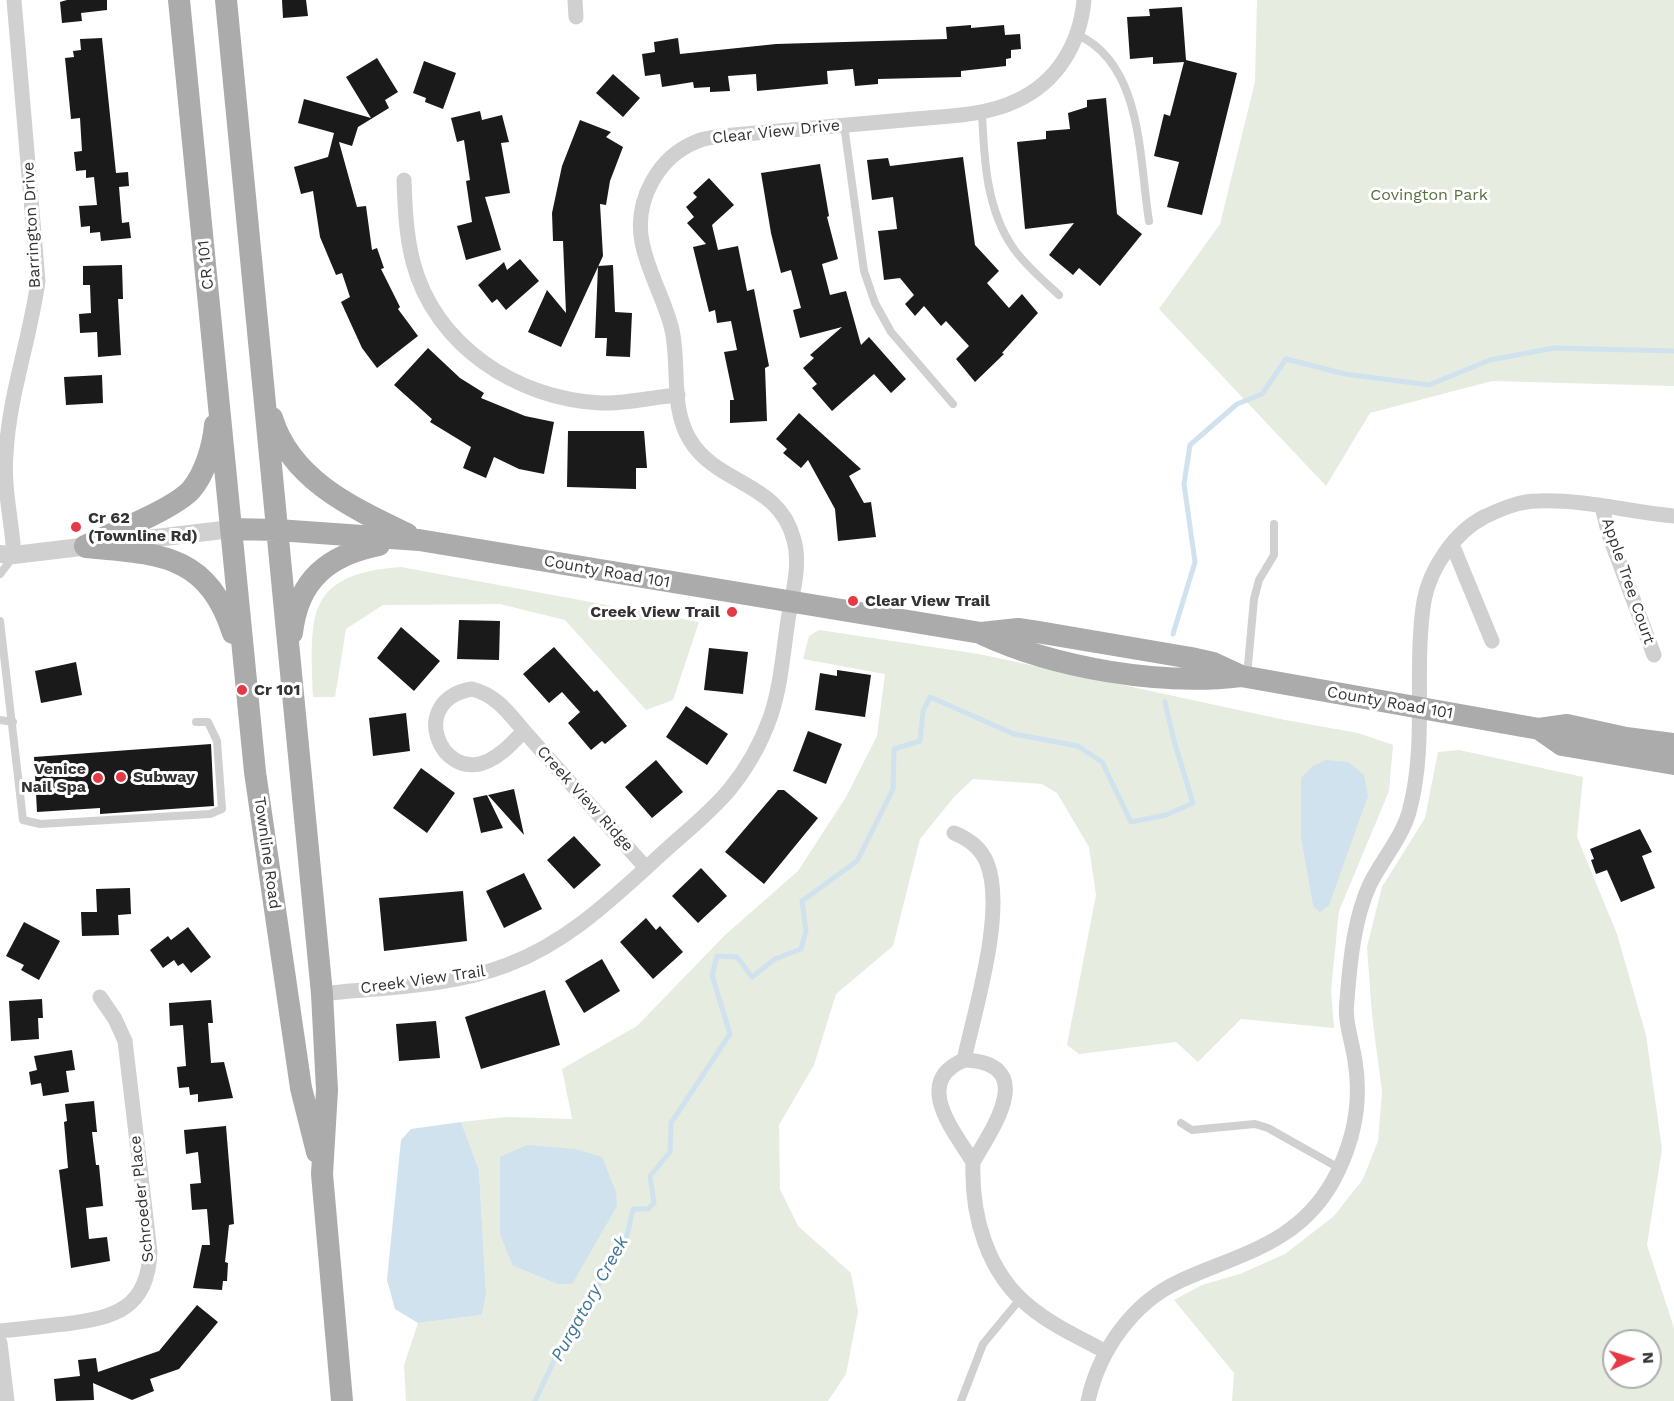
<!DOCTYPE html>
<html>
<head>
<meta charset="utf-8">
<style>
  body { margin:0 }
  #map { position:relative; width:1674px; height:1401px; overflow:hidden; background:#fff; font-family:"Work Sans",sans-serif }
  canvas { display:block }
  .north { position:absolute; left:1602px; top:1329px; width:60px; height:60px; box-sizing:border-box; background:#fff; border:2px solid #adadad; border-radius:50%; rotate:86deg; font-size:16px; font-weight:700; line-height:24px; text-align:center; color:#333 }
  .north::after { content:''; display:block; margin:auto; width:21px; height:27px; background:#e63946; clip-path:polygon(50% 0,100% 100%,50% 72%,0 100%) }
</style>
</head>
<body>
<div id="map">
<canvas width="1674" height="1401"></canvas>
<div class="north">N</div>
</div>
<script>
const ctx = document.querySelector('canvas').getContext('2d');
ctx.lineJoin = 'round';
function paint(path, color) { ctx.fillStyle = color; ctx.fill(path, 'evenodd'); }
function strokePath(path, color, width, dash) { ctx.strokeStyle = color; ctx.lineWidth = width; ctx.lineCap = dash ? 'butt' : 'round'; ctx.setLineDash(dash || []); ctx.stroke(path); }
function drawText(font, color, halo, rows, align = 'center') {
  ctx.font = font + ' "Work Sans",sans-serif'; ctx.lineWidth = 6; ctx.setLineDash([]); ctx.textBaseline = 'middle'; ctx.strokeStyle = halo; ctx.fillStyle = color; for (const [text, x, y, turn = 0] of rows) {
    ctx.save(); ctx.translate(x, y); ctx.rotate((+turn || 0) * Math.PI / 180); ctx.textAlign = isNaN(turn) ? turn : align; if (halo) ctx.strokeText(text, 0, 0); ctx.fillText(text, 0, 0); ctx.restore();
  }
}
const green = new Path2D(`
  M1257 0H1674V386L1492 381 1370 413 1326 486 1159 309 1220 224 1255 82Z
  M401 567 699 622 673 700 646 710 565 620 500 604 383 605 346 629 335 697H313C310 615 305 574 401 567Z
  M819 630 979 654 1285 720 1358 733 1393 745 1389 791 1339 911 1331 990 1334 1028 1241 1019 1198 1062 1176 1042 1079 1054 1067 1045 1096 895 1089 847 1057 793 1042 784 973 779 954 797 920 839 893 946 836 994 814 1065 779 1125 780 1189 798 1226 851 1273 858 1312 846 1374 828 1401H406L404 1365 418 1323 482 1315 486 1294 479 1170 461 1122 507 1117 572 1119 562 1069 637 1026 725 935 798 871 846 797 877 736 885 674 803 659 809 636ZM1302 778 1313 906 1301 839ZM616 1206 557 1284 513 1266Z
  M1459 750 1583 777 1577 837 1617 934 1646 1035 1662 1149 1647 1245 1674 1328V1401H1232L1234 1373 1174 1300 1202 1285 1240 1274 1285 1254 1334 1216 1363 1179 1378 1141 1382 1092 1372 1015 1367 947 1382 887 1425 818 1438 752ZM1614 1341H1650V1377H1614Z`);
const water = new Path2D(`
  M1326 760 1348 762 1364 775 1368 796 1329 905 1320 912 1313 906 1301 839V778L1313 766Z
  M461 1122 479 1170 486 1294 482 1315 418 1323 395 1309 387 1280 401 1140 411 1129Z
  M527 1145 575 1149 602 1157 616 1192 617 1206 572 1284H557L513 1266 500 1234V1157Z`);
const stream = new Path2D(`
  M1173 634 1195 562 1184 484 1190 445 1237 404 1262 394 1286 359 1345 374 1429 385 1490 360 1554 348 1674 351
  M535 1401 562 1344 626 1240 633 1209H648L654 1203 650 1176 670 1152 671 1123 730 1034 712 975 717 956 737 957 752 977 775 959 801 949 806 931 802 901 857 861 893 789 894 749 920 741 923 711 930 697 1014 734 1078 746 1102 762 1131 822 1166 815 1193 803 1174 741 1165 702`);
const building = new Path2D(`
  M67 0H107V10L81 13 82 21 62 23 60 2Z
  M282 0H306L308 16 283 18Z
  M1182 7 1186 60 1237 73 1202 215 1167 207 1179 162 1154 156 1164 114 1170 116 1184 62 1153 64V57L1130 59 1127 17 1150 16 1149 9Z
  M971 25V28L1004 25 1005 35 1020 34 1021 49 1011 50V58L1006 59V66L961 71V77L878 79V84L855 86 853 69 827 71 828 84 757 91 756 74 728 76 730 91 710 92V87L694 88 693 82 662 87 660 74 645 76 642 54 655 52 654 42 678 38 680 54 776 44 947 39 946 27Z
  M102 38 116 173 128 172 129 186 119 187 122 223 129 222 131 238 101 241 100 232 90 233V226L81 227 79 206 97 205 94 177 86 178V170L76 171 74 152 82 151 80 118 71 119 65 58 74 57 73 51 81 50 80 39Z
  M377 58 398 92 385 100 389 108 358 127 352 146 339 142 357 207 366 206 372 250 377 248 384 268 381 269 400 307 398 309 418 336 377 368 362 348 341 302 350 297 342 273 336 275 320 237 313 191 301 194 294 167 328 157 334 133 298 123 304 99 371 118 346 77Z
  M424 61 456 73 443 109 425 102 426 98 413 93Z
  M613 74 640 98 623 117 596 93Z
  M1106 98 1117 214 1142 234 1100 286 1079 268 1073 275 1049 255 1074 223 1025 229 1017 142 1046 139V131L1070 129 1068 113 1087 107V100Z
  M480 111 482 120 502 115 509 142 501 143 510 193 485 197 501 250 466 260 457 226 472 222 466 181 470 180 464 140 457 142 451 118Z
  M580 120 611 132 606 137 623 147 610 181 606 205 600 204 603 256 561 347 528 332 547 290 566 313 563 241H553L552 213 562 166Z
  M963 157 975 245 999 271 987 283 1009 308 1022 294 1038 313 1002 353 1004 354 975 382 956 359 969 346 946 321 941 326 924 306 915 316 905 304 914 295 900 278 884 280 878 231 897 229 893 197 872 200 867 160 888 158 890 166Z
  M820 164 829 216 827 217 838 259 822 264 830 295 846 291 861 345 869 337 906 379 891 393 874 374 832 411 812 388 817 384 803 368 814 358 810 355 842 327 800 338 793 310 801 308 791 270 781 273 771 233 761 173Z
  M709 178 734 205 712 225 718 250 738 246 747 291 754 289 769 366 765 368 767 421 730 423V400H734L724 352 737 350 731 321 717 323 715 310 709 312 693 247 706 244 687 223 694 217 686 207 697 197 693 193Z
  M520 259 539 281 506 310 497 299 492 303 478 285 504 262 507 270Z
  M122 265 123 299H118L121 355 98 357 97 332 80 333 79 314 91 313 90 285H83V266Z
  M613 265 615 312 632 313 630 357 606 356 607 338H595L598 266Z
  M428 348 460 378 484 393 481 398 525 416 554 422 544 474 519 469 494 457 486 478 463 468 471 447 430 422 432 419 394 385Z
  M102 375 103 403 66 405 64 377Z
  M799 413 861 469 849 476 864 503 871 502 876 537 838 541 835 509 808 460 801 468 783 453 787 449 776 439Z
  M568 431H644L647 468H636V489L567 487Z
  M459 620 500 621 499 660 457 659Z
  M401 627 440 661 414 691 377 658Z
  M554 647 594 692 597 690 627 726 605 744 602 741 591 750 568 723 580 712 562 692 549 703 523 674Z
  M709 648 748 652 743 694 704 690Z
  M76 662 82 695 41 703 35 671Z
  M837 670 871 675 865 717 815 710 820 673 837 676Z
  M686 706 728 734 707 765 666 737Z
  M406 713 410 751 373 756 369 718Z
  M808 731 842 744 826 784 793 771Z
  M211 744 214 806 100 814V808L37 812 34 757Z
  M656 760 683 792 652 818 625 787Z
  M421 768 455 793 427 833 393 808Z
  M514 789 524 835 488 795Z
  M778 790H784L818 818 764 884 725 852Z
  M487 795 503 828 481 833 473 798Z
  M1640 829 1652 852 1642 856 1655 888 1621 902 1607 870 1596 874 1591 860 1594 859 1590 849Z
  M574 836 601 865 574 889 547 860Z
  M701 868 727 896 698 923 672 896Z
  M524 873 542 909 504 928 486 891Z
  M130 888 131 914 118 915 119 935 82 936 81 912H97L96 889Z
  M463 891 467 941 384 951 379 898Z
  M646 918 656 930 660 926 683 952 653 979 620 942Z
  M24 922 60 941 39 980 21 970 24 965 6 956Z
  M188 927 211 957 191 973 183 963 178 966 174 960 163 968 150 950 168 936 171 940Z
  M602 959 620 991 584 1013 565 981Z
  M545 990 560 1045 481 1069 465 1017Z
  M42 999 43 1018H38L39 1039 11 1041 9 1001Z
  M211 1000 213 1023H208L211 1063 224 1062 233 1098 198 1102V1094L190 1095 189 1087 179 1088 177 1067 186 1066 183 1025 170 1026 169 1003Z
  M436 1021 440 1058 399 1061 396 1024Z
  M72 1050 75 1070 66 1071 69 1092 43 1096 41 1083 31 1085 29 1072 37 1070 34 1056Z
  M94 1101 97 1132H92L96 1165H99L103 1206 86 1208 89 1239 107 1237 110 1261 71 1268 59 1170 68 1168 64 1122 67 1121 65 1104Z
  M226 1126 234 1224 229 1225 225 1262 228 1263 227 1281H223L222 1290 193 1288 202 1245H210L207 1209 192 1210 190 1184 201 1183 198 1152 186 1154 184 1130Z
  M197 1305 218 1322 179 1369 150 1379 154 1391 132 1400 93 1383 94 1400 56 1401 54 1379 80 1376 78 1360 96 1358 98 1372 159 1351Z`);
const service = new Path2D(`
  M1078 35C1143 65 1139 159 1149 221
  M982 112C984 158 986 210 1014 249 1026 266 1044 281 1059 295
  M844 125 864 271 875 303 891 332 953 404
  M0 574 13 557
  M0 621 23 820 40 824 210 814 222 809 217 741 208 722H196
  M1247 676 1254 599 1259 580 1274 555V524
  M0 720 13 722
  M1181 1123 1192 1130 1255 1124 1268 1128 1339 1168
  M961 1401 983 1344 1021 1298`);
const minor = new Path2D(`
  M14 0 38 281C30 340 9 395 6 454 3 487 12 522 14 555
  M575 0 576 17
  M404 180C405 207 406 235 413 262 435 346 517 399 601 403 625 404 653 397 678 395
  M1602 507 1609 535 1654 655
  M1452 544 1492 641
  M472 689C496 695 508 712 524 731 513 742 503 754 488 761 440 783 407 700 472 689Z
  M524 731 646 868
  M954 833C969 839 981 848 987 863 1006 911 975 1009 964 1060
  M322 994C382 987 450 987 507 965 571 941 617 894 667 849 688 830 712 811 730 789 747 768 761 743 770 718 781 687 783 652 788 620 792 594 801 566 794 540 779 481 718 486 690 440 670 408 680 366 672 330 665 300 648 273 642 242 634 201 658 156 698 141 705 138 714 137 722 136 783 131 843 125 904 120 941 116 982 117 1016 101 1058 82 1080 43 1084 0
  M964 1060C1039 1063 993 1128 973 1162 954 1131 912 1082 964 1060Z
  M973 1162C971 1215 987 1273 1030 1307 1053 1326 1081 1338 1106 1352
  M0 1331C22 1329 44 1326 65 1324 115 1318 148 1308 150 1252L125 1041 115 1019 100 997
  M0 1343 7 1401
  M1088 1401C1099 1351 1132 1303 1180 1281 1239 1254 1298 1244 1333 1181 1353 1144 1362 1103 1355 1061 1352 1040 1344 1021 1347 1000 1350 962 1354 918 1370 884 1382 860 1402 837 1409 812 1428 744 1413 670 1424 601 1430 568 1455 532 1484 517 1501 509 1519 501 1538 501 1583 499 1629 512 1674 516`);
const tertiary = new Path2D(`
  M0 554 14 555 231 529`);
const primary = new Path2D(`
  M179 0 255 772 301 1088 317 1152
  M226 0 322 994 327 1090 322 1174 342 1401
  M272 418C291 480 353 508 407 534
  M231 529 277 530 419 540 981 633 1018 629 1038 632 1191 658 1213 663 1241 676 1539 729 1567 725 1626 738 1674 744
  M85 546C110 534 174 509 191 490 205 474 213 446 215 425
  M86 547C159 554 207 553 233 633
  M292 633C298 579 329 555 379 545
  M982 634C1055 668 1161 686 1241 676
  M1539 729 1562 745 1674 764`);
const markers = [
  [76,527,6,"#e63946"],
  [853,601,6,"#e63946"],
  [732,612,6,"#e63946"],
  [242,690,6,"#e63946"],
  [121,777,6,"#e63946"],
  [98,778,6,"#e63946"]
];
const streetNames = [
  ["Clear View Drive",776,132,-6],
  ["Barrington Drive",32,225,-93],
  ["CR 101",206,265,-96],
  ["County Road 101",607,572,10],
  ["Apple Tree Court",1628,581,71],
  ["County Road 101",1390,703,10],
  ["Creek View Ridge",585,799,48],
  ["Townline Road",267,853,82],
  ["Creek View Trail",423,980,-8],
  ["Schroeder Place",142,1199,-96]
];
const parkNames = [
  ["Covington Park",1429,195]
];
const poiNames = [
  ["Cr 62",88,518],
  ["(Townline Rd)",88,536],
  ["Clear View Trail",865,601],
  ["Creek View Trail",720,612,"right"],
  ["Cr 101",254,690],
  ["Venice",86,769,"right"],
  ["Nail Spa",86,787,"right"],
  ["Subway",133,777]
];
const waterNames = [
  ["Purgatory Creek",590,1299,-61]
];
paint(green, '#e6ecdf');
paint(water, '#cfe2ee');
strokePath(stream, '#cfe2ee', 5);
paint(building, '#1a1a1a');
strokePath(service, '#d0d0d0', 8);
strokePath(minor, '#d0d0d0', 15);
strokePath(tertiary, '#d0d0d0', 18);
strokePath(primary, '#ababab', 22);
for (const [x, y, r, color] of markers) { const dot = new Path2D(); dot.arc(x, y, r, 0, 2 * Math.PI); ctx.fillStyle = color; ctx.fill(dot); strokePath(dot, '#fff', 2); }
drawText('16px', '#333', '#fff', streetNames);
drawText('16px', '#56703f', '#fff', parkNames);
drawText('bold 16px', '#333', '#fff', poiNames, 'left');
drawText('italic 18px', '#3f7597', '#fff', waterNames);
</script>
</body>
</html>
